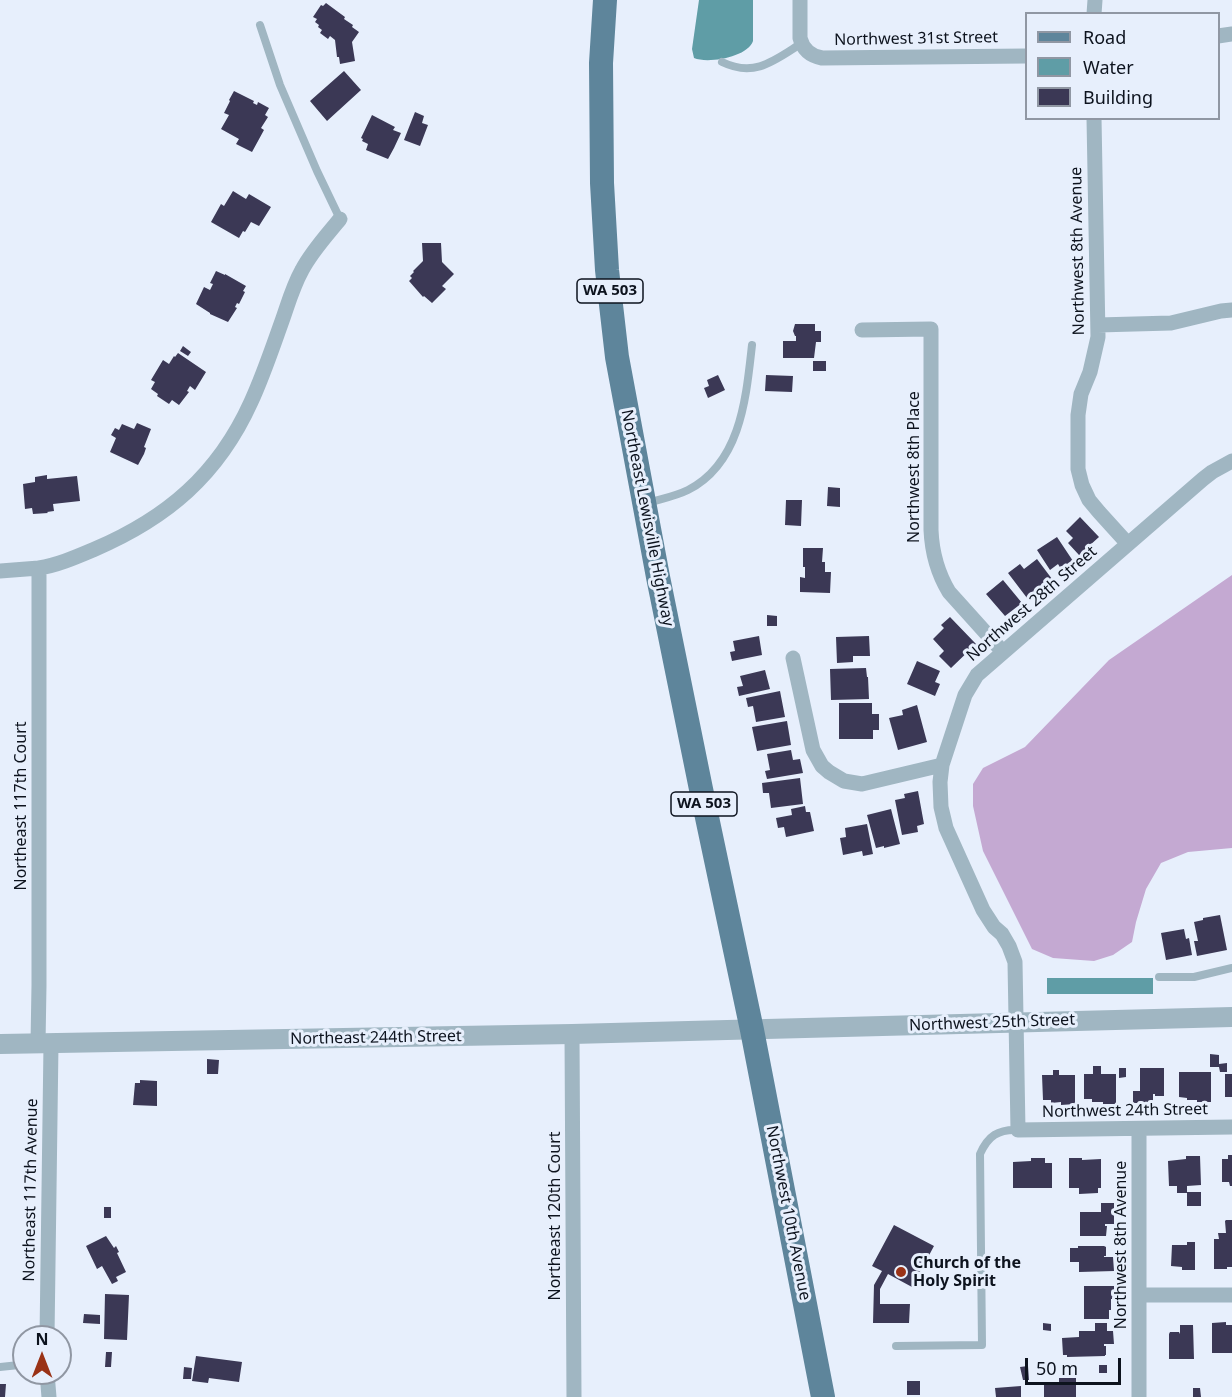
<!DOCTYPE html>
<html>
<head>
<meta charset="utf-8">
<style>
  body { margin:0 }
  #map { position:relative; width:1232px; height:1397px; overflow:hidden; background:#e7effc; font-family:"Noto Sans",sans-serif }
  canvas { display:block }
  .legend { position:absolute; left:1025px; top:12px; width:195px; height:108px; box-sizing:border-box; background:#e7effc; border:2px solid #9097a3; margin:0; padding:8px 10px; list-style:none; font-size:18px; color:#0d131e }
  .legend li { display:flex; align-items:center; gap:12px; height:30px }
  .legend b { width:30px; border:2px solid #9097a3 }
  .north { position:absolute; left:12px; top:1325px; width:60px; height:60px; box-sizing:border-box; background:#e7effc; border:2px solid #9097a3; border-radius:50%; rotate:0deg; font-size:16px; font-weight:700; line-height:24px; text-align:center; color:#0d131e }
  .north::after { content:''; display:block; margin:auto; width:21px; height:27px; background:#9a3216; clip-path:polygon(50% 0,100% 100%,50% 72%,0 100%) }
  .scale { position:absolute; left:1025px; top:1358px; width:96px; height:27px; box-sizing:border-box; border:3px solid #0d131e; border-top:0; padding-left:8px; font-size:18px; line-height:21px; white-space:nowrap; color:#0d131e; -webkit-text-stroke:4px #e7effc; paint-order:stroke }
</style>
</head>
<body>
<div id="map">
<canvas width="1232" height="1397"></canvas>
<ul class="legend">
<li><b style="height:8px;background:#5e859b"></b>Road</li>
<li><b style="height:16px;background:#5f9da6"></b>Water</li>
<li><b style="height:16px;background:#3b3855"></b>Building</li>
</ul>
<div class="north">N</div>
<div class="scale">50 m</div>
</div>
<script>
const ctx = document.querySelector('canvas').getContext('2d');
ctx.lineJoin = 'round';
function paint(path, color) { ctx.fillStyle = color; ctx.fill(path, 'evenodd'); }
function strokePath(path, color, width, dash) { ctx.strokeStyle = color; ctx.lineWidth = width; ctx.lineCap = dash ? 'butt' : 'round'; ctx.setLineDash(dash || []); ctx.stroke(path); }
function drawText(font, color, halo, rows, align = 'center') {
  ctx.font = font + ' "Noto Sans",sans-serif'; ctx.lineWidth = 6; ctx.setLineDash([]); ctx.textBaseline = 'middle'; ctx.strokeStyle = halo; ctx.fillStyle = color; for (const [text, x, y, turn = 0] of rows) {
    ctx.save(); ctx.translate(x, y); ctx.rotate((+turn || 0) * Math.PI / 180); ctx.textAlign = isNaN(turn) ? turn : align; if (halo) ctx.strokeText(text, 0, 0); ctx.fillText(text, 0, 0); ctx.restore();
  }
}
const forest = new Path2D(`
  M1232 575V848L1188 852 1161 863 1146 889 1136 922 1132 942 1113 955 1094 961 1053 958 1032 949 983 851 973 806V784L983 768 1025 747 1109 660Z`);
const water = new Path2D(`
  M699 0H753V41C748 57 708 64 694 58L692 49Z
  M1047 978H1153V994H1047Z`);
const building = new Path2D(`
  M326 3 345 17 344 19 353 25 352 27 359 32 352 42 355 61 340 64 339 57H337L335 40 330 36 328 39 320 33 322 30 318 27 319 25 315 22 317 19 313 17 321 5 323 6Z
  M344 71 361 90 327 121 310 101Z
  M234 91 254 101 253 103 257 105 258 102 269 108 265 115 268 117 261 128 264 130 252 152 236 144 239 139 221 129 229 115 224 113 230 101 229 100Z
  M415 112 424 116 422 123 428 125 420 146 404 140Z
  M372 115 395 127 393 130 401 133 394 148 388 159 366 150 368 144 362 141 363 139 361 138Z
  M233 191 246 199 249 194 271 207 259 226 251 222 245 232 243 231 239 238 211 222 221 204 224 206Z
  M422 243H441L442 262 454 274 442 286 446 289 432 303 424 296 423 297 409 281 412 278 410 276 414 272 413 271 423 261Z
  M216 271 225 275V274L246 286 243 291 245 292 239 304 237 303 235 307 237 308 228 322 210 314V313L196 304 204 287 210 290 213 284 210 283Z
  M795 324H815V331H821V342H816L814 358H783V341H796V336H795L793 331Z
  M183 346 191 352 188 356 180 351Z
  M178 353 206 372 195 390 190 386 187 391 189 392 179 405 172 400 169 404 157 396 158 394 151 389 155 382 151 380 163 360 169 364 174 356 175 357Z
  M813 361H826V371H813Z
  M718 375 725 390 708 398 704 388 709 386 707 380Z
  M766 375 793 376 792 392 765 391Z
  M137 423 151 429 144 447 146 448 144 454 138 465 110 452 116 438 111 435 115 428 119 430 122 424 134 429Z
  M47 475V479L77 476 80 501 53 504 54 511 47 512 48 513 33 514 32 508 25 509 23 484 35 482V477Z
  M828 487 840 488V507L827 506Z
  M786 500H802L801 526 785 525Z
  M1080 517 1099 537 1079 555 1068 543 1073 538 1066 531Z
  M1057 537 1073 561 1061 569 1058 564 1050 570 1037 550Z
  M803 548H823L822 562H825V572H831L830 593 800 592V577L805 578V567H803Z
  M1037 559 1052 579 1027 598 1008 573 1020 564 1024 569Z
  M1003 580 1022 603 1005 616 986 594Z
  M767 615 777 616V626H767Z
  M950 617 976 644 951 668 939 656 944 651 933 639 944 628 941 625Z
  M759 636 762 655 732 661 730 652 735 651 733 641Z
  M869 636 870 656H853V662L837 663 836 637Z
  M917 661 940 671 935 682 940 684 935 696 907 684Z
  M866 668 867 677H868L869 699 831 700 830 669Z
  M765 670 770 689 739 696 737 687 743 686 740 676Z
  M780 691 785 717 756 722 753 706 748 707 746 698Z
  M839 703H872V714H879V730H873V739H839Z
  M917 705 927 742 898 750 889 718 903 715 902 710Z
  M787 721 791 745 757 751 752 727Z
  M791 750 793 760 800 759 803 773 767 779 765 771 770 770 767 754Z
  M800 778 803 804 771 808 769 793H763L762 783Z
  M918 791 924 824 917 826 918 832 902 835 895 800 905 798 904 794Z
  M805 806 806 812H810L814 831 786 837 784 827 778 828 776 818 792 815 791 809Z
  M891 809 900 844 884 848V846L876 848 867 815Z
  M867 824 873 854 863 856 862 851 843 855 840 838 846 837 845 828Z
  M1220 915 1227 950 1197 956 1194 941H1198L1194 922 1203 920V918Z
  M1184 929 1186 939 1189 938 1192 955 1166 960 1161 933Z
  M1210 1054 1219 1055V1064L1227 1063V1072H1220L1219 1067H1210Z
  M207 1059 219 1060 218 1074H207Z
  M1093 1066H1101V1074H1116V1104H1103V1102H1092V1099H1084V1074H1093Z
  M1119 1068H1126V1077L1119 1078Z
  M1140 1068H1164V1096H1155V1094H1153V1103H1133V1091H1140Z
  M1053 1070H1059V1075H1075V1104L1061 1105V1102L1051 1103V1100H1043L1042 1075H1053Z
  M1179 1072H1211V1102H1197V1100H1187V1098L1179 1097Z
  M1225 1074H1232V1097H1225Z
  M140 1080 157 1081V1106L133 1105 135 1083H140Z
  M1228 1155H1232V1186H1230L1229 1182H1222V1159H1228Z
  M1186 1156H1200L1201 1185 1187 1186V1193H1177V1186H1169L1168 1161 1186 1159Z
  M1031 1158H1045V1163H1052V1188H1013V1162L1031 1161Z
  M1069 1158H1082V1160L1101 1159V1188H1098V1193L1079 1194V1188H1069Z
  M1187 1192H1201V1206H1187Z
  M1101 1203H1114V1224H1105V1226H1107L1106 1236H1080V1212H1101Z
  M104 1207H111V1218H104Z
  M1226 1220H1232V1267H1227V1269H1214V1239H1219L1218 1233H1226L1225 1221Z
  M894 1225 934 1246 912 1287 888 1274 880 1289V1304H910L909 1323H873L874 1285 882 1271 872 1266Z
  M106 1236 114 1248 116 1246 119 1252 117 1253 126 1272 116 1277 118 1281 112 1284 102 1266 97 1269 86 1246Z
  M1187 1242H1195V1270H1182V1267L1171 1266 1172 1245H1187Z
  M1078 1246H1104L1106 1247V1256H1104V1257H1113L1114 1271 1079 1272V1262H1070V1248H1078Z
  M1084 1286H1114V1299H1111V1310H1109V1319H1084Z
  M105 1294 129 1295 127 1340 104 1339Z
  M84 1314 100 1315V1324L83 1323Z
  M1226 1322V1325H1232V1353H1212V1323Z
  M1043 1323 1051 1324V1331L1043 1330Z
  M1095 1323H1107V1331H1113L1114 1344H1104V1346H1106V1355H1105V1356L1067 1357V1355H1063L1062 1338 1079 1337V1331H1095Z
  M1180 1325H1193L1194 1359H1169V1334L1170 1332H1179L1180 1334Z
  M106 1352H112L111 1367H105Z
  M196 1356 242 1362 239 1382 209 1378 208 1383 192 1381Z
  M1099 1365H1107V1373H1099Z
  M1028 1366 1029 1380H1023L1020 1367Z
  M184 1367 192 1368 191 1379H183Z
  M1059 1378H1076V1397H1044V1385H1059Z
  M907 1381H920V1395H907Z
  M0 1384H6L5 1397H0Z
  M1021 1386V1397H996L995 1388Z
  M1193 1388H1200L1201 1397H1193Z`);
const service = new Path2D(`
  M260 25 280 85 317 171 340 219
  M722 62C755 78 775 60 802 43
  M648 503C661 499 676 496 688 490 741 463 746 398 752 345
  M1159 977H1194L1232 968
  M896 1346 982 1345 980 1154C988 1136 998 1129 1018 1130
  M0 1367 19 1365 24 1364`);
const minor = new Path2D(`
  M800 0V38C803 50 811 56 822 58L1026 56
  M1094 14 1095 0
  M1218 36 1232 34
  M1094 118 1098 337 1090 372 1081 394 1078 415V469L1082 485 1089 500 1099 512 1128 544
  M1098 325 1171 323 1221 311 1232 310
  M862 330 931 329V530C932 553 937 572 949 592L1003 652
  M1232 461 1212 472 1203 479 977 675 965 695 942 765 940 782 941 807 946 828 983 910 994 927 1002 934 1009 946 1015 962 1018 1130 1232 1127
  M0 571 39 568
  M793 658 813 750 822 766 829 772 844 781 862 784 942 765
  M572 1034 574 1397
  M38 1044 39 985V568C58 565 76 557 95 549 167 518 218 475 251 402 263 376 272 349 282 321 288 304 293 286 302 270 312 251 327 235 340 219
  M1139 1129V1397
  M1139 1295H1232
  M47 1337 51 1044
  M47 1373 49 1397`);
const tertiary = new Path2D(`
  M0 1044 572 1034 1232 1017`);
const primary = new Path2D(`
  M605 0 601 63 602 183 607 270 617 357 658 577 701 789 752 1030 823 1397`);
const markers = [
  [901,1272,6,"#9a3216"]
];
const shields = [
  [610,291,66],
  [704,804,66]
];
const shieldNames = [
  ["WA 503",610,291],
  ["WA 503",704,804]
];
const streetNames = [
  ["Northwest 31st Street",916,39,-1],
  ["Northwest 8th Avenue",1078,251,-91],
  ["Northwest 8th Place",914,467,-90],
  ["Northeast Lewisville Highway",647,518,79],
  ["Northwest 28th Street",1032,604,-41],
  ["Northeast 117th Court",21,806,-90],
  ["Northwest 25th Street",992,1023,-2],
  ["Northeast 244th Street",376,1038,-1],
  ["Northwest 24th Street",1125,1111,-1],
  ["Northeast 117th Avenue",31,1190,-89],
  ["Northwest 10th Avenue",788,1213,79],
  ["Northeast 120th Court",555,1216,-90],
  ["Northwest 8th Avenue",1121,1245,-90]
];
const poiNames = [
  ["Church of the",913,1263],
  ["Holy Spirit",913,1281]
];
paint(forest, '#c4a9d2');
paint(water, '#5f9da6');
paint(building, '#3b3855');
strokePath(service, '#a0b6c2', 8);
strokePath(minor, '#a0b6c2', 15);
strokePath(tertiary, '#a0b6c2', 20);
strokePath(primary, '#5e859b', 24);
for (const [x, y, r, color] of markers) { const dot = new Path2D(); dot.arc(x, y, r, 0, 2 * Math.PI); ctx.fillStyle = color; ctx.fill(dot); strokePath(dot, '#e7effc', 2); }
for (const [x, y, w] of shields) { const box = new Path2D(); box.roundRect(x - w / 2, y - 12, w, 24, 4.5); ctx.fillStyle = '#e7effc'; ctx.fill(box); strokePath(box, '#0d131e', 1.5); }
drawText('bold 15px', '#0d131e', null, shieldNames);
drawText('16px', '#0d131e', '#e7effc', streetNames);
drawText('bold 16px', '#0d131e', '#e7effc', poiNames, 'left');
</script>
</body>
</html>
